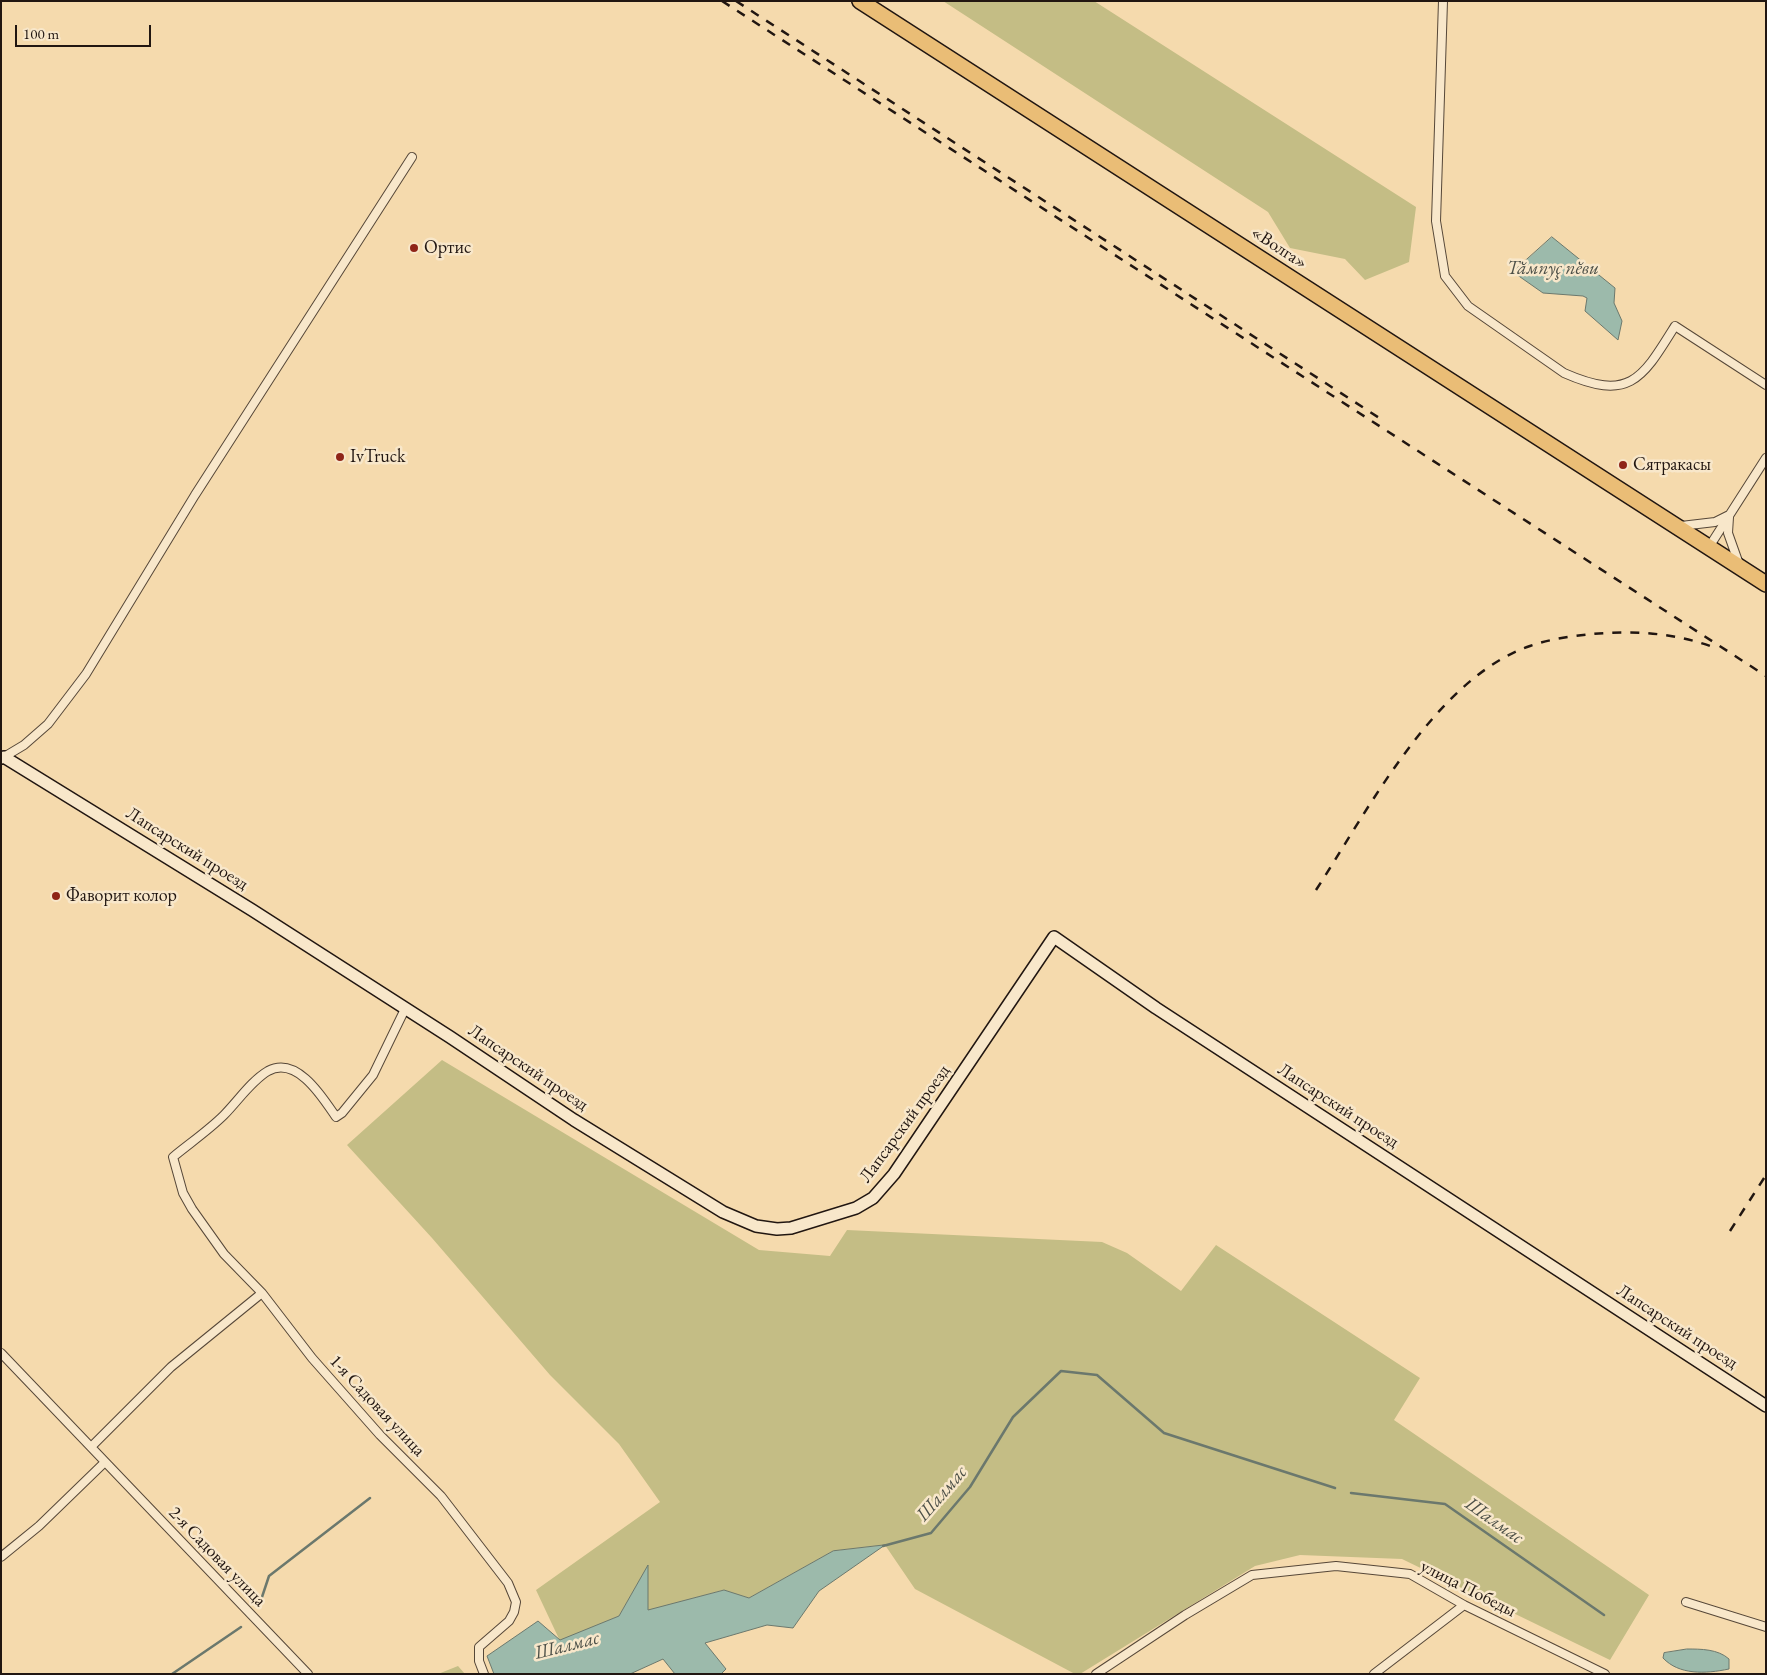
<!DOCTYPE html>
<html>
<head>
<meta charset="utf-8">
<style>
  body { margin:0 }
  #map { position:relative; width:1767px; height:1675px; overflow:hidden; background:#f5daad; font-family:"EB Garamond",serif }
  canvas { display:block }
  .frame { position:absolute; inset:0; border:2px solid #211611; pointer-events:none }
  .scale { position:absolute; left:15px; top:25px; width:136px; height:22px; box-sizing:border-box; border:2px solid #211611; border-top:0; padding-left:6px; font-size:15px; line-height:18px; white-space:nowrap; color:#211611; -webkit-text-stroke:4px #f8e7ca; paint-order:stroke }
</style>
</head>
<body>
<div id="map">
<canvas width="1767" height="1675"></canvas>
<div class="frame"></div>
<div class="scale">100 m</div>
</div>
<script>
const ctx = document.querySelector('canvas').getContext('2d');
ctx.lineJoin = 'round';
function paint(path, color) { ctx.fillStyle = color; ctx.fill(path, 'evenodd'); }
function strokePath(path, color, width, dash) { ctx.strokeStyle = color; ctx.lineWidth = width; ctx.lineCap = dash ? 'butt' : 'round'; ctx.setLineDash(dash || []); ctx.stroke(path); }
function drawText(font, color, halo, rows, align = 'center') {
  ctx.font = font + ' "EB Garamond",serif'; ctx.lineWidth = 5; ctx.setLineDash([]); ctx.textBaseline = 'middle'; ctx.strokeStyle = halo; ctx.fillStyle = color; for (const [text, x, y, turn = 0] of rows) {
    ctx.save(); ctx.translate(x, y); ctx.rotate((+turn || 0) * Math.PI / 180); ctx.textAlign = isNaN(turn) ? turn : align; if (halo) ctx.strokeText(text, 0, 0); ctx.fillText(text, 0, 0); ctx.restore();
  }
}
const green = new Path2D(`
  M943 1H1094L1416 207 1409 262 1365 280 1345 259 1290 248 1268 212Z
  M442 1060 759 1250 830 1256 847 1230 1102 1242 1127 1253 1181 1291 1216 1245 1420 1378 1394 1420 1649 1595 1610 1660 1402 1559 1300 1555 1255 1566 1080 1674H1075L915 1589 885 1545 833 1551 749 1598 723 1590 648 1611V1566L619 1616 560 1641 536 1590 660 1502 619 1444 550 1375 432 1238 347 1145Z
  M458 1666 465 1674H438Z`);
const water = new Path2D(`
  M1552 237 1615 288 1614 303 1622 321 1618 340 1585 311 1587 298 1583 296 1543 293 1513 272Z
  M885 1545 819 1591 793 1628 767 1625 705 1643 726 1669 721 1674H675L663 1659 630 1674H494L487 1656 538 1621 560 1640 619 1616 648 1565V1610L724 1590 749 1598 833 1551Z
  M1687 1649C1701 1649 1718 1649 1729 1659V1669C1705 1674 1679 1675 1663 1658L1664 1653Z`);
const stream = new Path2D(`
  M1351 1493 1445 1504 1604 1615
  M883 1546 931 1533 970 1487 1013 1417 1061 1371 1097 1375 1164 1433 1335 1488
  M259 1606 269 1576 370 1498
  M172 1674 241 1627`);
const street = new Path2D(`
  M1443 1 1436 221 1445 276 1468 306 1564 373C1630 402 1642 379 1675 326L1766 385
  M1729 517 1728 533 1739 564
  M1681 526 1715 522 1729 515
  M1709 547 1766 458
  M4 757 24 745 48 724 86 674 195 495 412 157
  M405 1009 373 1075 342 1113 336 1117C323 1098 297 1055 268 1071 251 1081 238 1101 224 1115 209 1130 190 1143 173 1157L183 1193 192 1209 224 1254 262 1293 312 1358 380 1435 441 1496 508 1583 516 1602 514 1612 509 1621 479 1647V1661L484 1674
  M1 1353 308 1674
  M92 1446 171 1367 262 1293
  M1 1557 39 1526 105 1462
  M1686 1602 1766 1627
  M1096 1674 1185 1615 1252 1575 1336 1566 1410 1574 1464 1605 1605 1674
  M1374 1674 1464 1605`);
const secondary = new Path2D(`
  M1 758 4 757 252 910 450 1037 574 1120 723 1212 756 1226 777 1229 791 1228 856 1208 873 1198 894 1174 1054 937 1156 1008 1766 1406`);
const highway = new Path2D(`
  M860 1 1766 584`);
const rail = new Path2D(`
  M722 1 1766 676
  M736 1 1384 421
  M1316 890C1368 810 1436 678 1530 646 1550 639 1572 636 1593 634 1633 630 1675 633 1713 647
  M1730 1231 1766 1175`);
const markers = [
  [414,248,5,"#8f2418"],
  [340,457,5,"#8f2418"],
  [1623,465,5,"#8f2418"],
  [56,896,5,"#8f2418"]
];
const poiNames = [
  ["Ортис",424,248],
  ["IvTruck",350,457],
  ["Сятракасы",1633,465],
  ["Фаворит колор",66,896]
];
const streetNames = [
  ["«Волга»",1279,248,33],
  ["Лапсарский проезд",187,849,32],
  ["Лапсарский проезд",528,1068,34],
  ["Лапсарский проезд",1338,1106,33],
  ["Лапсарский проезд",905,1124,-54],
  ["Лапсарский проезд",1677,1327,33],
  ["1-я Садовая улица",377,1406,47],
  ["2-я Садовая улица",217,1557,46],
  ["улица Победы",1468,1589,27]
];
const waterNames = [
  ["Тӑмпуҫ пӗви",1553,269],
  ["Шалмас",942,1494,-49],
  ["Шалмас",1494,1521,35],
  ["Шалмас",567,1646,-14]
];
paint(green, '#c4bd85');
paint(water, '#9cbaab');
strokePath(water, '#6b786d', 1);
strokePath(stream, '#6b786d', 2.5);
strokePath(street, '#564738', 10);
strokePath(secondary, '#211611', 14);
strokePath(highway, '#211611', 18);
strokePath(street, '#f8e7ca', 8);
strokePath(secondary, '#f8e7ca', 11);
strokePath(highway, '#eabd76', 15);
strokePath(rail, '#211611', 2.5, [9, 9]);
for (const [x, y, r, color] of markers) { const dot = new Path2D(); dot.arc(x, y, r, 0, 2 * Math.PI); ctx.fillStyle = color; ctx.fill(dot); strokePath(dot, '#f8e7ca', 2); }
drawText('18px', '#211611', '#f8e7ca', poiNames, 'left');
drawText('18px', '#211611', '#f8e7ca', streetNames);
drawText('italic 19px', '#4c4f47', '#f8e7ca', waterNames);
</script>
</body>
</html>
